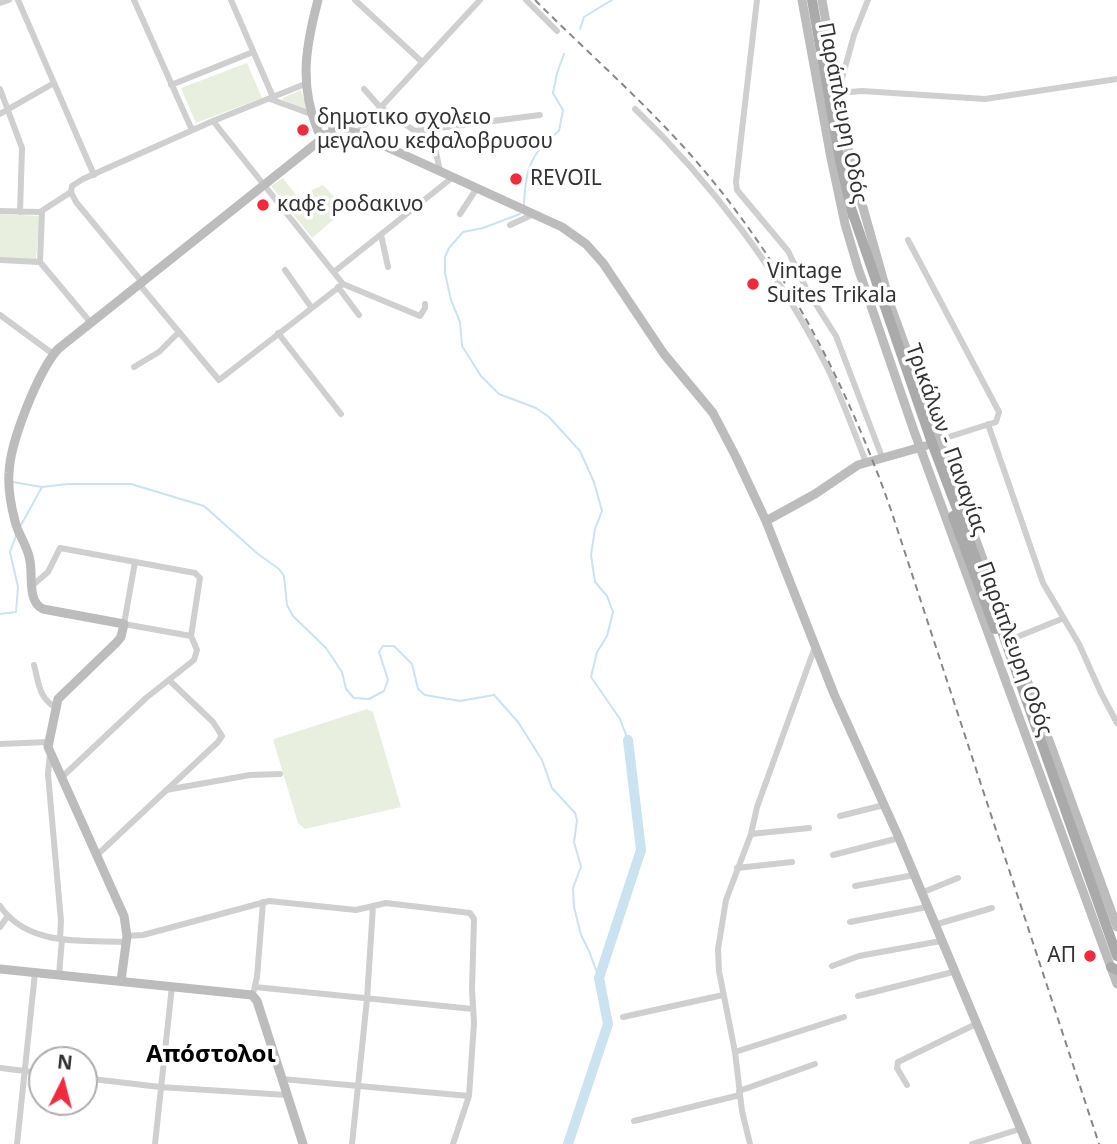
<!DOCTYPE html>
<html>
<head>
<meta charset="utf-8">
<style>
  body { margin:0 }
  #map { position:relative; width:1117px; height:1144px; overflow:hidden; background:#fff; font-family:"Noto Sans",sans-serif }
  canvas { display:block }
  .north { position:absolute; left:28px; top:1046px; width:70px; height:70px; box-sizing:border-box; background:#fff; border:2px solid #adadad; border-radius:50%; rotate:6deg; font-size:19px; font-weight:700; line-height:28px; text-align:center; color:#323232 }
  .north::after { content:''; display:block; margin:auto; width:24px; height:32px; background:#f22a3e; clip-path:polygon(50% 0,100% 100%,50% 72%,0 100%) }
</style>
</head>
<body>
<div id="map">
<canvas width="1117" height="1144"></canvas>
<div class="north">N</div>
</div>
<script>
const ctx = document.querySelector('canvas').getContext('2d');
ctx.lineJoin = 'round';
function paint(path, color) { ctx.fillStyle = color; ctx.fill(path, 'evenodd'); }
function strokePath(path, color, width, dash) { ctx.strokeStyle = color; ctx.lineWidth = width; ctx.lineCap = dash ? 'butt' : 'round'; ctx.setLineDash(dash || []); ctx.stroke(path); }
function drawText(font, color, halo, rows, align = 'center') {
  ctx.font = font + ' "Noto Sans",sans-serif'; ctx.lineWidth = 7; ctx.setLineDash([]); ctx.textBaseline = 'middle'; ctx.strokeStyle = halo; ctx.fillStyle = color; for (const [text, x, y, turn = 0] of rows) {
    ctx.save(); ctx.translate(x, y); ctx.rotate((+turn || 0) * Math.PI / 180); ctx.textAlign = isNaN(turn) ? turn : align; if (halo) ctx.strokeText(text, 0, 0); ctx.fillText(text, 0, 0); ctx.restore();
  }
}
const green = new Path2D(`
  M247 63 262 98 196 123 181 88Z
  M301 90 307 110 282 100 283 98Z
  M283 178 299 199 309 196 310 191 323 185 346 209 312 238 271 186Z
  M0 214 40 216 36 259 0 258Z
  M367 709 373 712 401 807 305 829 298 823 274 743V739Z`);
const stream = new Path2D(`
  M580 29 584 17 612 0
  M524 206C525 171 530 152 559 131L563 110 553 93 557 73 564 54
  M520 214 483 228 463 232 449 248 445 257V273L451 300 460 322 462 346 481 376 499 394 536 408 549 417 580 451 594 482 602 511 595 529 591 555 595 582 607 596 613 612 607 636 597 652 591 677 620 719 628 740
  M13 482 42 487 68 484H131L204 506 258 554 279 569 284 576 287 605 293 616 326 648 342 672 346 689 354 698 369 699 384 691 388 680 379 652 383 646H394L412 664 418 689 425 695 460 701 494 695 518 722 542 760 552 788 575 813 577 820 574 842 581 867 573 888 574 907 581 935 589 951 599 978
  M21 525 42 487
  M0 614 16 612 18 587 10 552 17 533`);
const river = new Path2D(`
  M568 1144 608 1024 599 978 641 850 628 740`);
const street = new Path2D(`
  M18 0 94 175
  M134 0 192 130
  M231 0 273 97
  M355 0 422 62
  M526 0 557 31
  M757 0 736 182 737 190 788 251 808 292 836 336 882 457
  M868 0 854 35 838 93 862 91 985 99 1117 79
  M0 3 9 0
  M171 85 253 52
  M0 89 22 148 20 212
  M364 89 380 107 415 131 540 115
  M270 99 311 114
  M635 109C712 183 779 272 827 367 842 398 853 430 866 462
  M0 114 54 83
  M213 121 343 284 420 316 425 308V304
  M431 129 440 171
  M357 133 480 0
  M0 211 40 212 71 192
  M460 214 477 188
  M510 225 534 214
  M381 235 388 267
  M908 240 999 412 996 422 939 440
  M0 260 40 262 91 323
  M40 262 42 212
  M285 270 311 307
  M335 271 453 177
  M142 282 76 202 71 192 72 186 83 179 213 121 305 84
  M139 284 219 380 343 284
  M338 287 359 315
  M0 315 53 354
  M278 333 341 414
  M134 367 159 352 178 333
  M988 424 1043 583 1079 644 1101 693 1117 723
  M135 562 124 624 191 636
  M33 585 48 572 60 548 195 573 200 578 191 636 197 650 194 660 146 698 61 778
  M1012 639 1064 618
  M34 665C39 683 38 697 56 708
  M0 744 48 742
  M50 753 48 774 61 921 60 939
  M166 790 250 775 280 774
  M840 816 884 805
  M751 834 809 828
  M833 855 899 838
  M96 856 218 742 222 736 213 722 169 680
  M737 868 792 862
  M855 886 914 875
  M921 893 958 878
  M0 906C28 947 83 940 126 942
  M850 922 927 907
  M934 925 992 908
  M0 927 7 917
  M127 936 143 935 269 901 356 910 386 903 470 913 474 919 472 989 474 1023 469 1096 453 1144
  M832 966 859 956 941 941
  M59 975 62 939
  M255 987 473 1009
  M254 990 257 977 263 902
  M858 996 953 972
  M623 1017 723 995
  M735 1052 844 1017
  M0 1068 42 1073
  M84 1078 160 1087 287 1095
  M282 1079 469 1096
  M907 1085 897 1068 898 1062 976 1024
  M739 1091 815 1064
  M634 1121 740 1095
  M17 1144 35 973
  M155 1144 172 986
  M352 1144 367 999 373 906
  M750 1144 742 1111 735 1052 719 971 718 949 726 900 751 834 757 807 815 647
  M972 1144 1020 1129`);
const secondary = new Path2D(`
  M802 0 831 158 845 224 858 268 914 431 1117 984
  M822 0 851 165 891 307 1117 927
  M317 127a8 8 0 1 1 16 0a8 8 0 1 1-16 0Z
  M330 121 562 227 586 244 603 263 664 354 713 413 736 457 766 521 834 694 899 838 1027 1144
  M317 128C299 84 306 45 318 0
  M766 521 815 494 858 465 925 446
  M0 969 252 995 257 1001 303 1144
  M121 981 127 936 124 916 48 747 58 699 117 642 121 637 124 624 43 609C27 601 33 577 30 561 28 546 18 535 15 521 11 506 8 488 9 473 10 442 38 372 58 349L328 134`);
const primary = new Path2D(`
  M812 0 840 160 853 216
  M852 211 932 443 985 583 1117 956
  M953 516 995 629
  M1111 967 1117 970`);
const rail = new Path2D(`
  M535 0C586 51 641 99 689 153 781 257 845 379 891 510L1099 1144`);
const markers = [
  [303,130,7,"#f22a3e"],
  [516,179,7,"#f22a3e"],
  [263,205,7,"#f22a3e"],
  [753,284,7,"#f22a3e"],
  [1090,956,7,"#f22a3e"]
];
const streetNames = [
  ["Παράπλευρη Οδός",842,113,79],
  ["Τρικάλων - Παναγίας",946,440,70],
  ["Παράπλευρη Οδός",1014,649,70]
];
const poiNames = [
  ["δημοτικο σχολειο",317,118],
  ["μεγαλου κεφαλοβρυσου",317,142],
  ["REVOIL",530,179],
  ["καφε ροδακινο",277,205],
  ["Vintage",767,272],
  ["Suites Trikala",767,296],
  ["ΑΠ",1076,956,"right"]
];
const quarterNames = [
  ["Απόστολοι",211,1055]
];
paint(green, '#e8efdf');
strokePath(stream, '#cbe2f0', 2);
strokePath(river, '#cbe2f0', 10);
strokePath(street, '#cfcfcf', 6);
strokePath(secondary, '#bcbcbc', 9);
strokePath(primary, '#aaa', 10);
strokePath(rail, '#878787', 2, [7, 5]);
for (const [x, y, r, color] of markers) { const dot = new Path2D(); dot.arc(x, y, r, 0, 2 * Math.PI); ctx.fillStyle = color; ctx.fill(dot); strokePath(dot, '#fff', 2.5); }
drawText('21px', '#323232', '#fff', streetNames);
drawText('21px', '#323232', '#fff', poiNames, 'left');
drawText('bold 24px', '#000', '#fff', quarterNames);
</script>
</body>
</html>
